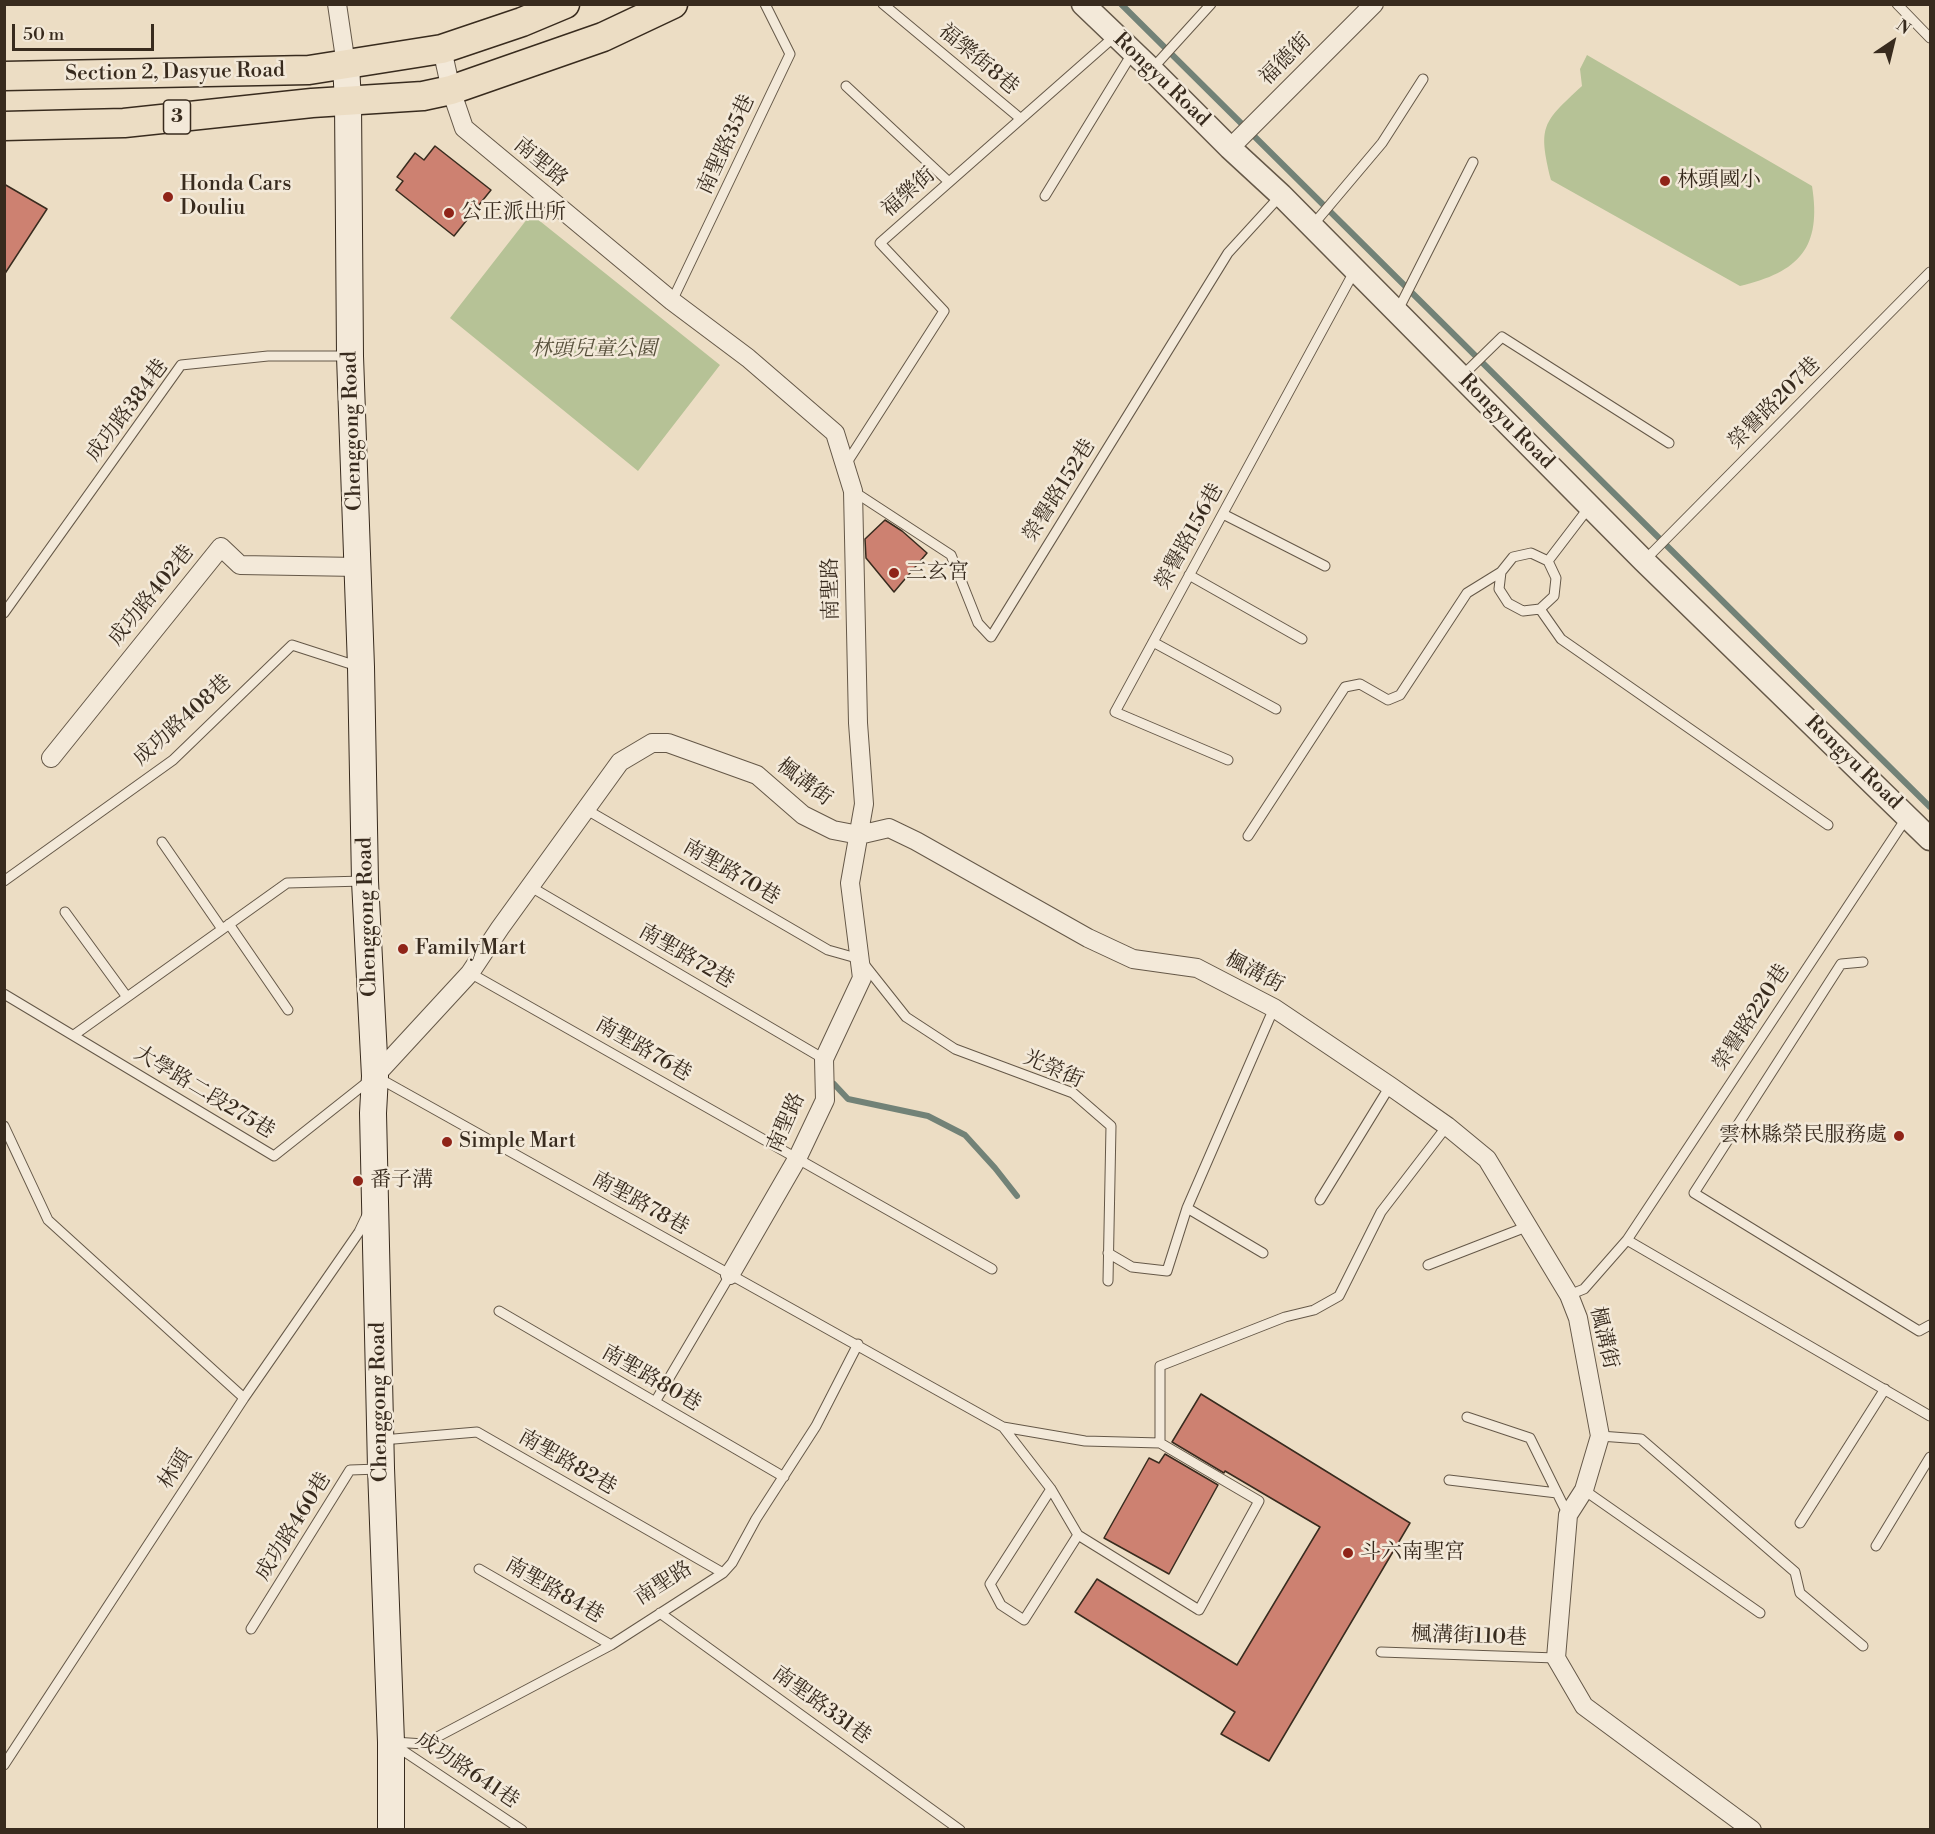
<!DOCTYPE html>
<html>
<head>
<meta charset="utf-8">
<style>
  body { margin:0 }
  #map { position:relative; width:1935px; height:1834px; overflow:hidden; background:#ecddc4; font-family:"Libre Bodoni",serif }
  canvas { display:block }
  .frame { position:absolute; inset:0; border:6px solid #382b1e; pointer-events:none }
  .north { position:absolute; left:1863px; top:12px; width:60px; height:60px; -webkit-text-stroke:4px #f3e9d9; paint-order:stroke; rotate:35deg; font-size:16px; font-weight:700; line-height:24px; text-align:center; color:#382b1e }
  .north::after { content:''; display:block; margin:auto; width:21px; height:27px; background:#382b1e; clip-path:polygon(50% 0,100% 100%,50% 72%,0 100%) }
  .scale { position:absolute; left:12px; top:24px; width:142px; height:27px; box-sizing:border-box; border:3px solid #382b1e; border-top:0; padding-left:8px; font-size:18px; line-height:21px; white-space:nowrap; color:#382b1e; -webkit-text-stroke:4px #f3e9d9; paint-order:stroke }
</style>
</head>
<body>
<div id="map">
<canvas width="1935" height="1834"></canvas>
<div class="frame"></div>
<div class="north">N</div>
<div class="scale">50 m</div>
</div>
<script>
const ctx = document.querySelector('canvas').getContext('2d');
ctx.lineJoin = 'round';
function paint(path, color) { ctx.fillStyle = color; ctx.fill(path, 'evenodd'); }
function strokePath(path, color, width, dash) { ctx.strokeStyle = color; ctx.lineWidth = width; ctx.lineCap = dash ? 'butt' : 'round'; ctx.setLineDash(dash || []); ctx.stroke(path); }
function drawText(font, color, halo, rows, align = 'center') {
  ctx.font = font + ' "Libre Bodoni","Noto Serif TC",serif'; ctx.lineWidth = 5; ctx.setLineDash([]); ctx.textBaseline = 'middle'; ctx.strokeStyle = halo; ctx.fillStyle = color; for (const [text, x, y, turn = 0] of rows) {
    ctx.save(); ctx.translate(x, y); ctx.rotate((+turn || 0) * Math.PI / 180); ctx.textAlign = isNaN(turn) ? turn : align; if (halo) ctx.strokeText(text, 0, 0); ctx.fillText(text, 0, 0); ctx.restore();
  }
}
const green = new Path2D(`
  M1587 55 1812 186C1822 248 1799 272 1740 286L1551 180C1538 126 1542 123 1582 86L1580 69Z
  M531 214 720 365 638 471 450 318Z`);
const stream = new Path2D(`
  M1121 4 1930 807
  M834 1084 848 1099 928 1116 965 1135 995 1168 1017 1196`);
const building = new Path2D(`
  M435 146 491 190 454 236 396 190 403 181 397 177 415 153 424 160Z
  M4 184 47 209 4 275Z
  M885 520 902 531 927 553 894 592 866 558 865 539Z
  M1201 1394 1410 1523 1269 1761 1221 1734 1235 1712 1075 1612 1097 1579 1237 1665 1320 1527 1225 1471 1224 1473 1172 1442Z
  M1165 1454 1218 1485 1169 1574 1104 1538 1149 1458 1159 1463Z`);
const service = new Path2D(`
  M883 4 1021 119
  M1897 4 1930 38
  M1152 69 1211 4
  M846 86 949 182
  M1045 196 1133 52
  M1312 226 1382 143 1423 79
  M672 301 790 54 765 4
  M1397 312 1473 162
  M1462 376 1502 337 1669 443
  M846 464 944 311 880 243 1115 36
  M853 491 951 555 978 623 991 637 1228 253 1281 195
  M1223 514 1325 566
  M1645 560 1930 272
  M1548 561 1590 506
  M1189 575 1302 639
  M1540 609 1561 639 1828 825
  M4 613 181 365 268 356H348
  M1153 642 1276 709
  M1228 760 1115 712 1355 270
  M587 810 828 950 860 959 906 1017 955 1049 1073 1093 1111 1126 1108 1281
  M1248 836 1345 687 1360 684 1388 700 1400 695 1467 593 1501 572 1513 557 1531 553 1548 561 1556 578 1554 596 1540 609 1523 611 1508 603 1499 589 1501 572
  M162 842 222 929
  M4 881 173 760 292 645 360 667
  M531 887 824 1059
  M65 912 127 997
  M229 924 288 1010
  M1863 962 1841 964 1694 1193 1919 1331 1930 1325
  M470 973 992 1269
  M4 994 274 1156 375 1076 1003 1427 1085 1441 1160 1443 1259 1501 1199 1610 1078 1535 1051 1489 1003 1427
  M74 1035 287 883 364 881
  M4 1126 48 1220 244 1398
  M1320 1200 1390 1086
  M1187 1208 1263 1253
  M1627 1240 1930 1416
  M1108 1253 1132 1267 1167 1271 1187 1208 1274 1008
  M1428 1265 1526 1227
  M1569 1295 1584 1289 1627 1240 1907 817
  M499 1311 784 1477
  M655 1402 730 1275
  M1467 1417 1530 1438 1568 1515
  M1600 1436 1641 1439 1795 1572 1800 1593 1863 1646
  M382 1440 477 1432 723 1573
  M1160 1443V1366L1285 1317 1314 1310 1339 1296 1381 1212 1447 1126
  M1449 1480 1557 1493
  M1051 1489 990 1584 1001 1605 1024 1620 1078 1535
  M1584 1490 1760 1613
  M1800 1523 1885 1389
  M1876 1546 1930 1457
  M479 1569 611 1645
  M660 1613 960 1830
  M251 1629 350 1470 379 1469
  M1381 1652 1556 1658
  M394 1742 424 1744 611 1645 723 1573 732 1563 756 1519 816 1426 858 1344
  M393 1744 522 1830
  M4 1765 244 1398 359 1232 368 1213`);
const minor = new Path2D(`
  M337 4 346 65
  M442 49 451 90 464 128 672 301 748 358 835 433 853 491 858 723 864 804 850 883 862 978 824 1059 825 1100 797 1159 730 1275
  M1230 148 1374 4
  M51 758 221 547 240 565 358 567
  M375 1076 470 973 500 928 620 762 652 743H668L757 775 803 815 833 830 859 835 889 828 916 841 1088 938 1133 959 1197 968 1274 1008 1390 1086 1447 1126 1487 1159 1569 1295 1578 1318 1600 1436 1584 1490 1568 1515 1556 1658 1584 1706 1752 1830`);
const tertiary = new Path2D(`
  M1083 4 1151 69 1230 148 1281 195 1644 561 1930 839`);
const secondary = new Path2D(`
  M346 65 348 102 350 356 361 667 365 881 375 1076 373 1113 381 1468 391 1742V1830`);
const primary = new Path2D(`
  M4 76 309 70 442 49 522 22 565 4
  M4 126 124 123 312 103 423 96 451 90 603 37 673 4`);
const markers = [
  [1665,181,6,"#8f2418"],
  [168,197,6,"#8f2418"],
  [449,213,6,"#8f2418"],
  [894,573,6,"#8f2418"],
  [403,949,6,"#8f2418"],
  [1899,1136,6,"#8f2418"],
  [447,1142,6,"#8f2418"],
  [358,1181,6,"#8f2418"],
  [1348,1553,6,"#8f2418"]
];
const shields = [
  [177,117,27]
];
const shieldNames = [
  ["3",177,117]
];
const streetNames = [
  ["福樂街8巷",978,60,40],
  ["福德街",1286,60,-45],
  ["Section 2, Dasyue Road",175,73,-1],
  ["Rongyu Road",1161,80,44],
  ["南聖路35巷",727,145,-65],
  ["南聖路",540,163,40],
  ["福樂街",909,193,-41],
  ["榮譽路207巷",1775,404,-45],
  ["成功路384巷",128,411,-53],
  ["Rongyu Road",1506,422,45],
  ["Chenggong Road",353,431,-92],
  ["榮譽路152巷",1060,491,-58],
  ["榮譽路156巷",1190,537,-61],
  ["南聖路",832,589,-91],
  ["成功路402巷",152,596,-51],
  ["成功路408巷",183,721,-42],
  ["Rongyu Road",1853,763,44],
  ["楓溝街",804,783,37],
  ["南聖路70巷",731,873,30],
  ["Chenggong Road",368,917,-92],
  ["南聖路72巷",686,957,30],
  ["楓溝街",1254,973,28],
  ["榮譽路220巷",1752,1018,-57],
  ["南聖路76巷",643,1050,30],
  ["光榮街",1053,1070,24],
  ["大學路二段275巷",204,1093,31],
  ["南聖路",787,1123,-66],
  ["南聖路78巷",640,1204,29],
  ["楓溝街",1603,1338,77],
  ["南聖路80巷",651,1379,30],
  ["Chenggong Road",380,1402,-91],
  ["南聖路82巷",567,1463,30],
  ["林頭",176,1470,-57],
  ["成功路460巷",294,1527,-58],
  ["南聖路",664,1584,-32],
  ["南聖路84巷",554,1591,30],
  ["楓溝街110巷",1469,1637,2],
  ["南聖路331巷",821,1706,36],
  ["成功路641巷",467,1771,34]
];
const poiNames = [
  ["林頭國小",1677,181],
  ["Honda Cars",180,185],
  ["Douliu",180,209],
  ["公正派出所",461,213],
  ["三玄宮",906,573],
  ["FamilyMart",415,949],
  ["雲林縣榮民服務處",1887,1136,"right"],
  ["Simple Mart",459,1142],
  ["番子溝",370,1181],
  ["斗六南聖宮",1360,1553]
];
const parkNames = [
  ["林頭兒童公園",594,350]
];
paint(green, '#b6c296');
strokePath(stream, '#728277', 6);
paint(building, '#cd8171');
strokePath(building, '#382b1e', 1.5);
strokePath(service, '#655848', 11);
strokePath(minor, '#655848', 20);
strokePath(tertiary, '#655848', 25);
strokePath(secondary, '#382b1e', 28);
strokePath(primary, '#382b1e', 31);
strokePath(service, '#f3e9d9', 9);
strokePath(minor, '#f3e9d9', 18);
strokePath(tertiary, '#f3e9d9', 22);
strokePath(secondary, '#f3e9d9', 26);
strokePath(primary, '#ecddc4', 28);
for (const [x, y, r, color] of markers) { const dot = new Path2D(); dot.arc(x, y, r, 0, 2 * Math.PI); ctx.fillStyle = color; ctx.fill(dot); strokePath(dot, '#f3e9d9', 2); }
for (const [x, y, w] of shields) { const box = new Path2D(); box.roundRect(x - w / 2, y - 17, w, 34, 4.5); ctx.fillStyle = '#f3e9d9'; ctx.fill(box); strokePath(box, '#382b1e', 1.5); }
drawText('bold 20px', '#382b1e', null, shieldNames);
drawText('21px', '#382b1e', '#f3e9d9', streetNames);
drawText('21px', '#382b1e', '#f3e9d9', poiNames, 'left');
drawText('italic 21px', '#58513c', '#f3e9d9', parkNames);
</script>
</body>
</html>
